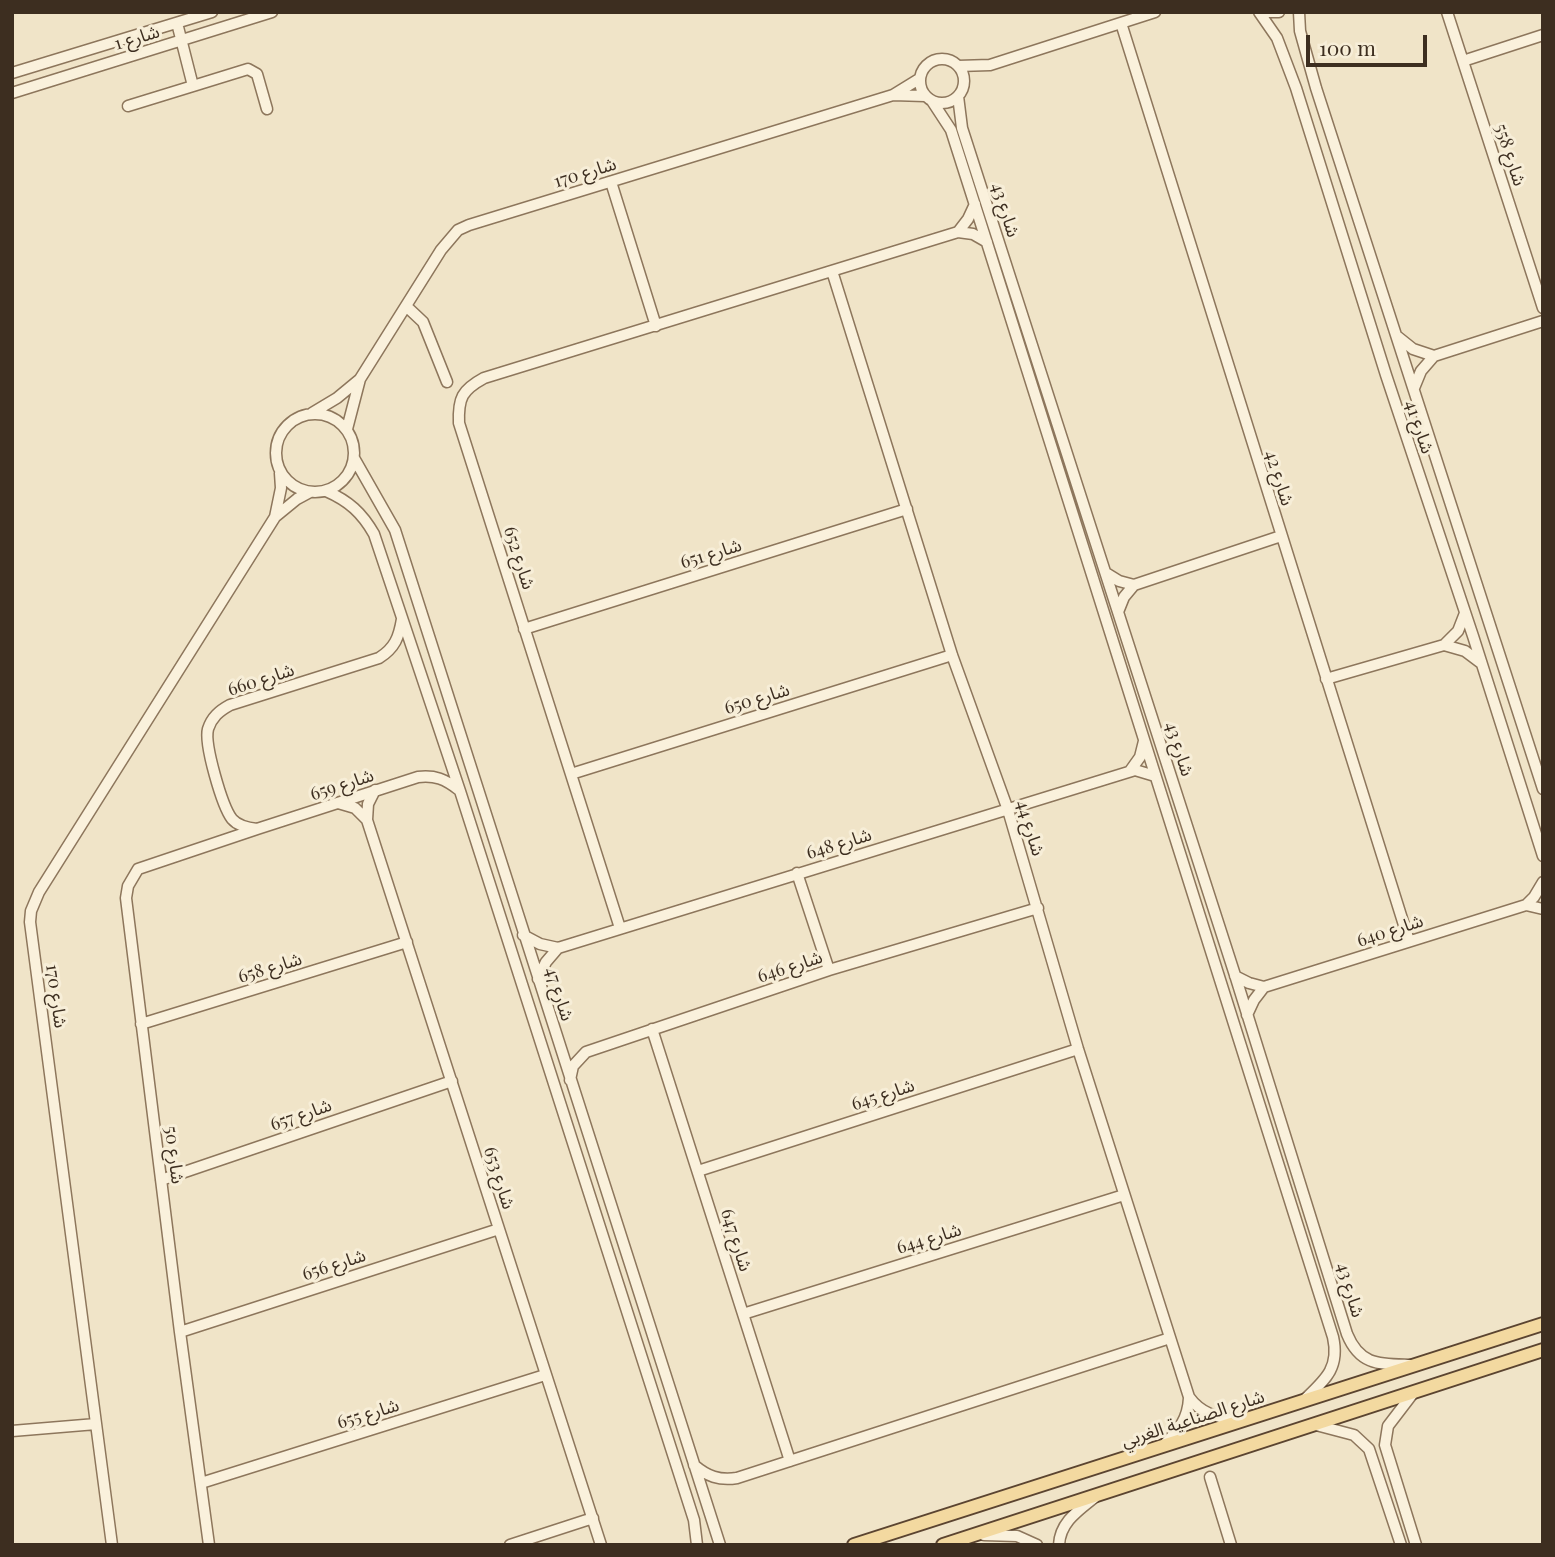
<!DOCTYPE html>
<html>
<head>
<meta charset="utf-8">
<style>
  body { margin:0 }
  #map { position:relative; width:1555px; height:1557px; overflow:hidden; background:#f0e4c8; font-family:"Playfair Display",serif }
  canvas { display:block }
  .frame { position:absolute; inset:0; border:14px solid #3d2e20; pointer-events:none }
  .scale { position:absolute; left:1306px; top:35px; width:121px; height:32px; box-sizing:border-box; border:4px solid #3d2e20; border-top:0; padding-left:9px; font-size:21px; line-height:24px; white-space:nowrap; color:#3d2e20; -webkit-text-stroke:5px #f7eed8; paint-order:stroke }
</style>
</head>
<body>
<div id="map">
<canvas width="1555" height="1557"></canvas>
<div class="frame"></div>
<div class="scale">100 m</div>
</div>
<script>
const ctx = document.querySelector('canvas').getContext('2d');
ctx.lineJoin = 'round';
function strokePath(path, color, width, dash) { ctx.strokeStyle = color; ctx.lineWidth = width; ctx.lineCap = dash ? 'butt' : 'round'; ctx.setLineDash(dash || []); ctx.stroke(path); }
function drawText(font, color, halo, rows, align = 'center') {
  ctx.font = font + ' "Playfair Display","Noto Sans Arabic",serif'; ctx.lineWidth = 6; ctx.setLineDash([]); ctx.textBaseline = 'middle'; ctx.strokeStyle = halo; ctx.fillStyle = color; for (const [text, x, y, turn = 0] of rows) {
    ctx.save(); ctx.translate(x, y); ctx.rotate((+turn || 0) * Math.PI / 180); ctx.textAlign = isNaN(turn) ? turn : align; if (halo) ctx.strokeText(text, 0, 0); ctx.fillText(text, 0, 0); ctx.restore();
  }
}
const minor = new Path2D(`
  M1259 12 1277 38 1296 88 1386 375 1473 636 1543 856
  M1262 12H1279
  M1299 12 1300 31 1316 88 1543 789
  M1447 12 1543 308
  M1121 23 1409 941
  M920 81a22 22 0 1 1 44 0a22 22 0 1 1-44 0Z
  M1463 61 1543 35
  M958 66 990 65 1155 12
  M12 73 212 12
  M193 86 248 69 257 74 267 109
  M12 93 272 12
  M893 95 925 96
  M958 96 962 128 1235 975 1347 1334C1360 1366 1380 1364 1411 1365
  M932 101 951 130 981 224 1333 1337C1340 1368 1325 1380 1304 1400
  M128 106 193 86 177 23
  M611 182 656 326
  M958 232 968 219 975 204
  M832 271 952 655 1008 810 1078 1049 1189 1397C1202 1415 1218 1417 1239 1421
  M406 306 423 322 447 382
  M1398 337 1413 349 1434 356
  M1414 388 1421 371 1434 356 1543 321
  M312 413 337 398 360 379
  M276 453a39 39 0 1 1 78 0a39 39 0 1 1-78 0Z
  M347 429 360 379 441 250 458 230 469 225 893 95 919 79
  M354 458 395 530 720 1545
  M326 491C349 501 362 513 374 534L460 791 694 1520 697 1545
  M275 517 281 488 280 473
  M1106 573 1119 581 1134 585 1281 536
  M1118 612 1124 597 1134 585
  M402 619C399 637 395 648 379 658L230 705C219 711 212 717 208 729 204 744 222 806 232 819 238 826 248 828 257 829L418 777C435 775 445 779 459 790
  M524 629 907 509
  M1444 645 1465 651 1481 663
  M1326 679 1444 645 1458 631 1465 613
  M1130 771 1140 757 1144 741
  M571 774 952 655
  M375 790 368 804 367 820 601 1545
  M338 803 355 808 367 820
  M797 873 829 970
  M1526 905 1543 909
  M620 928 459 423C458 398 462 390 484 378L958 232 973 234 987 242
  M523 935 540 944 558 948 1135 770 1155 776
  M1235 976 1249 983 1264 987 1526 905 1534 897 1543 882
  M538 979 546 962 558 948
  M1247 1015 1254 1000 1264 987
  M141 1024 407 942
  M652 1029 790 1461
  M570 1080 573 1066 586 1052 829 970 1038 908
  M698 1171 1078 1049
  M161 1180 452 1081
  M743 1314 1124 1195
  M180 1332 499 1229
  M1414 1392 1388 1426 1385 1445 1416 1545
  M1316 1425 1354 1435 1369 1449 1401 1545
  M12 1431 96 1424
  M1165 1444C1179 1429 1188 1419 1189 1398
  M694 1465C707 1476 719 1481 737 1478L1170 1338
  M1210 1477 1231 1545
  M201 1483 545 1375
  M984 1535 1017 1536 1037 1545
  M112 1545 30 922 31 911 39 892 275 517 297 499 310 492
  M209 1545 180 1332 126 898 128 886 138 869 257 829
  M510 1545 593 1518
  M1059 1545C1060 1522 1079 1510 1095 1497`);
const major = new Path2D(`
  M854 1545 1543 1324
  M943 1545 1543 1350`);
const streetNames = [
  ["شارع 1",137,38,-17],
  ["شارع 558",1510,155,72],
  ["شارع 170",585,173,-17],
  ["شارع 43",1005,210,72],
  ["شارع 41",1419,427,71],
  ["شارع 42",1279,478,72],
  ["شارع 651",711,554,-17],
  ["شارع 652",519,558,72],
  ["شارع 660",261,680,-18],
  ["شارع 650",757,699,-17],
  ["شارع 43",1179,749,72],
  ["شارع 659",342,785,-18],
  ["شارع 44",1030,828,73],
  ["شارع 648",839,844,-17],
  ["شارع 640",1390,931,-18],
  ["شارع 646",790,967,-18],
  ["شارع 658",270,968,-17],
  ["شارع 47",559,994,72],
  ["شارع 170",56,996,82],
  ["شارع 645",883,1095,-18],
  ["شارع 657",301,1115,-19],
  ["شارع 50",174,1155,83],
  ["شارع 653",499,1178,72],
  ["شارع 644",929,1239,-17],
  ["شارع 647",736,1240,72],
  ["شارع 656",334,1265,-18],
  ["شارع 43",1350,1290,73],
  ["شارع 655",368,1414,-17],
  ["شارع الصناعية الغربي",1193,1419,-18]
];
strokePath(minor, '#8d765c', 13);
strokePath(major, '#5b4430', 16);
strokePath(minor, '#faf1dc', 10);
strokePath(major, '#f3d9a0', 12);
drawText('18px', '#3d2e20', '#f7eed8', streetNames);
</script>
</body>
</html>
